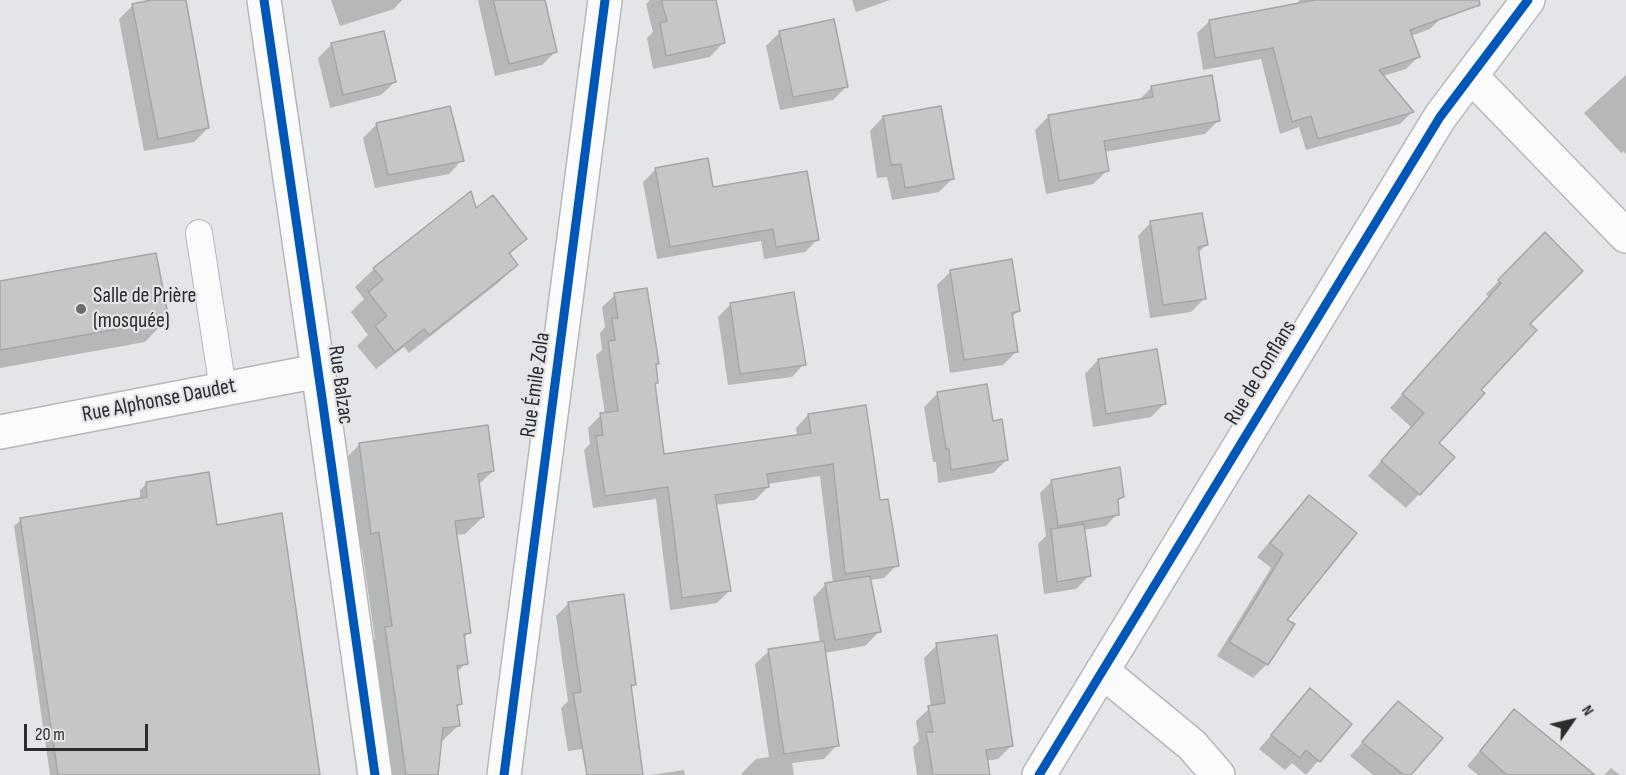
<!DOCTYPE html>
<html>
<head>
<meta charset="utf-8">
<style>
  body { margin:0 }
  #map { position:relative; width:1626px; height:775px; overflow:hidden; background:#e4e5e8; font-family:"Sofia Sans Condensed",sans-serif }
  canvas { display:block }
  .north { position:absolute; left:1542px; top:691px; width:60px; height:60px; -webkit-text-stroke:4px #e3e4e9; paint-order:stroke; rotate:56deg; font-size:16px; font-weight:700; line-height:24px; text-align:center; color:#2b2c2d }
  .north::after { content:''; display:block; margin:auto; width:21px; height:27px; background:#2b2c2d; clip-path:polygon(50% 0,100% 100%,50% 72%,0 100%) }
  .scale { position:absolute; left:24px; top:724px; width:124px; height:27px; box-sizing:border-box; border:3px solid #2b2c2d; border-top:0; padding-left:8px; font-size:18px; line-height:21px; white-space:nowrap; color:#2b2c2d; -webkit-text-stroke:4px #e3e4e9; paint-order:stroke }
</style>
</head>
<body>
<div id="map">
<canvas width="1626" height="775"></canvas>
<div class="north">N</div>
<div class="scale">20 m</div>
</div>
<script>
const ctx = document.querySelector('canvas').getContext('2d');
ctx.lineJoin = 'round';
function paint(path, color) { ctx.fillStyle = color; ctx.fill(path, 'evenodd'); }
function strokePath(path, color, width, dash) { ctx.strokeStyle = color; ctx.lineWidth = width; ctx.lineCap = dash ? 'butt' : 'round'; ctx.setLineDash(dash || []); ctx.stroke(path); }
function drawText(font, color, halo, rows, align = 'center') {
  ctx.font = font + ' "Sofia Sans Condensed",sans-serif'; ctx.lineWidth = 4.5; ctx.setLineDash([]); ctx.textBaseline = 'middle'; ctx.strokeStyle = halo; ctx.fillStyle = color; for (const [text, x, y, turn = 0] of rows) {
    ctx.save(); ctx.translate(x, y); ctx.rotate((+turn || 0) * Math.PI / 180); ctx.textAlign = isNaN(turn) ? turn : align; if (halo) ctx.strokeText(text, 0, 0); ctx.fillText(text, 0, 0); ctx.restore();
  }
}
const shadow = new Path2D(`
  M159 0H184L208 128 194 142 144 151 119 19 133 5Z
  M331 0H402L394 9 340 26Z
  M478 0H543L556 51 542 65 495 76Z
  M650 0H714L723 43 710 57 653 69 647 38 653 32 646 4Z
  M852 0H890L856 12Z
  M1300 0H1436L1442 17 1430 29 1411 36 1418 57 1406 69 1383 76 1412 112 1400 124 1306 150 1299 127 1280 134 1261 59 1203 70 1197 33 1210 21 1295 5Z
  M383 33 395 82 381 95 330 108 318 58 331 45Z
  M779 33 846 87 833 100 780 110 766 46Z
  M1626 75V154L1623 151 1621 153 1584 113Z
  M1152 87 1219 120 1205 134 1104 152 1107 171 1093 184 1046 194 1035 130 1049 116 1138 101Z
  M883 117 952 179 939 192 892 200 887 177 877 178 870 131Z
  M377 124 462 160 449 174 375 188 363 138Z
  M656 169 712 189 818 239 805 252 764 259 761 241 657 259 643 182Z
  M475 211 525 239 509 255 517 265 498 283 409 353 404 347 376 369 357 346 368 335 351 312 364 299 355 287 374 269Z
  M1151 222 1206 245 1197 254 1204 299 1191 312 1150 318 1138 236Z
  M1545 234 1528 324 1437 444 1419 494 1406 508 1368 476 1411 427 1390 408 1489 297 1486 294Z
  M950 272 1018 311 1011 318 1017 351 1003 365 950 373 937 285Z
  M0 283 167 319 145 342 0 368Z
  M615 295 658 364 655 366 657 382 653 386 663 456 797 436 796 428 808 415 879 502 897 565 884 578 870 580 879 632 865 646 824 653 837 745 824 759 792 763 794 775H742V773L756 759 769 757 755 664 769 651 820 643 813 598 826 584H833L820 476 767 484 768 487 755 500 715 505 729 591 717 603 670 610 656 499 593 508 584 450 590 444 588 428 601 415 605 414 596 355 602 350 600 333 605 327 602 307Z
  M730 305 804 364 792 377 728 385 718 317Z
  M1098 360 1164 404 1151 417 1093 427 1085 374Z
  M985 386 992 423 1007 460 993 473 938 483 936 462H933L924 407 937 394Z
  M359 445 493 471 478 485 483 517 465 534 455 535 469 632 463 639 466 663 456 673 461 703 456 708 459 725 440 743 435 775H387L368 646 375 639 362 549 354 550 342 462Z
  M1052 481 1122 497 1116 503 1117 514 1106 526 1083 530 1089 576 1076 589 1044 594 1038 544 1046 536 1040 493Z
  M147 483 216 527 319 775H50L14 526 21 520 140 500V490Z
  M1309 497 1285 620 1267 664 1253 678 1217 656 1271 568 1257 557 1296 510Z
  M569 603 635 684 630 689 641 775H587L583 749 568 751 561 708 568 701 556 616Z
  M937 645 1012 745 998 759 986 761 987 775H917L913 747 919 741 916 721 931 707 924 658Z
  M1310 690 1350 724 1306 775 1292 763 1285 770 1259 749Z
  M1398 703 1409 775H1373L1350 756Z
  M1514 711 1593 775H1478L1467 766Z
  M1611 768 1620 775H1604Z
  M684 770 685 775H651Z`);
const building = new Path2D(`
  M151 0H186L209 128 158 139 132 4Z
  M493 0H545L557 52 509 64Z
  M661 0H716L725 43 666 56 660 23 667 21Z
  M1315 0H1479L1480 5 1410 30 1420 57 1379 70 1414 112 1318 139 1311 116 1292 122 1273 48 1215 58 1209 20Z
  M834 19 848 87 793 97 779 31Z
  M384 31 396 82 343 95 331 43Z
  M1212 75 1220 121 1104 141 1109 171 1059 181 1048 115 1153 97 1151 86Z
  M450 106 464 161 388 175 376 123Z
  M941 106 954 179 905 188 901 164 891 165 883 116Z
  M708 158 713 187 807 171 819 240 776 247 773 229 670 247 655 168Z
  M471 191 476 208 493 195 527 239 509 253 518 265 429 335 424 329 395 352 375 326 387 316 368 292 383 280 373 268Z
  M1202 213 1208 245 1198 247 1206 299 1163 305 1150 221Z
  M1545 232 1583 271 1530 324 1537 330 1481 390 1485 393 1439 443 1455 457 1420 495 1381 461 1424 413 1402 394 1501 283 1498 280Z
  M156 253 169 320 0 350V281Z
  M1012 259 1020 311 1012 313 1018 352 964 360 950 270Z
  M647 288 659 364H656L658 383H655L664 454 811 433 808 414 866 405 880 500 888 499 899 566 845 574 833 464 767 474 769 487 715 495 731 591 682 598 668 487 605 496 596 436 603 435 600 413 618 411 608 341 615 340 612 318H618L614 293Z
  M794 292 806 365 740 374 730 303Z
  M1157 349 1166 404 1106 414 1098 359Z
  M987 384 993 421 1002 419 1008 460 951 470 949 449H946L937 392Z
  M488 425 494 471 478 474 484 517 455 521 471 633 464 634 468 664 457 666 462 704 457 705 460 726 443 728 438 775H406L385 627 392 626 379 532 371 534 359 443Z
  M1120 467 1124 497 1118 499 1119 515 1058 526 1051 480Z
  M209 472 217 525 282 513 320 775H58L20 518 147 497 146 482Z
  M1309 495 1357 533 1287 620 1295 624 1268 665 1229 642 1283 554 1270 543Z
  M1084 524 1091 576 1057 582 1051 529Z
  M870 576 881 632 835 640 825 583Z
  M624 594 636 685H631L643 775H587L573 693 581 692 568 602Z
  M997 635 1013 746 986 750 990 775H933L926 732H933L928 706 945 703 936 643Z
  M824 641 839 746 784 754 768 649Z
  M1310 688 1352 724 1320 762 1306 750 1300 758 1271 735Z
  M1398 701 1443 738 1411 775H1404L1362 742Z
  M1514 709 1595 775H1507L1480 751Z`);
const service = new Path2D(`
  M199 233 223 389`);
const minor = new Path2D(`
  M264 0 322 398 375 775
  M1472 77 1626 236
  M0 432 318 371
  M1102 671 1192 745 1218 775
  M504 775 605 0
  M1039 775 1440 117 1528 0`);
const cycleway = new Path2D(`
  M264 0 322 398 375 775
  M504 775 605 0
  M1039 775 1440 117 1528 0`);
const markers = [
  [81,309,6,"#6c6d6e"]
];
const poiNames = [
  ["Salle de Prière",93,296],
  ["(mosquée)",93,321]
];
const streetNames = [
  ["Rue de Conflans",1261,373,-59],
  ["Rue Balzac",340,385,82],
  ["Rue Émile Zola",536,385,-82],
  ["Rue Alphonse Daudet",159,401,-11]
];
paint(shadow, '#0003');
paint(building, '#c5c6c8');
strokePath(building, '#a5a6a8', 1.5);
strokePath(service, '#b6b7b9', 28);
strokePath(minor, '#b6b7b9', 36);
strokePath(service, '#fbfbfc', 26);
strokePath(minor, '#fbfbfc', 33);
strokePath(cycleway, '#0057b8', 9);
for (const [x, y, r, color] of markers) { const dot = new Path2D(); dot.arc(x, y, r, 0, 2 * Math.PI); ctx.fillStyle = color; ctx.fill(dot); strokePath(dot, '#e3e4e9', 2); }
drawText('22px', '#2b2c2d', '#e3e4e9', poiNames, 'left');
drawText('22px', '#2b2c2d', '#e3e4e9', streetNames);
</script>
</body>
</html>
